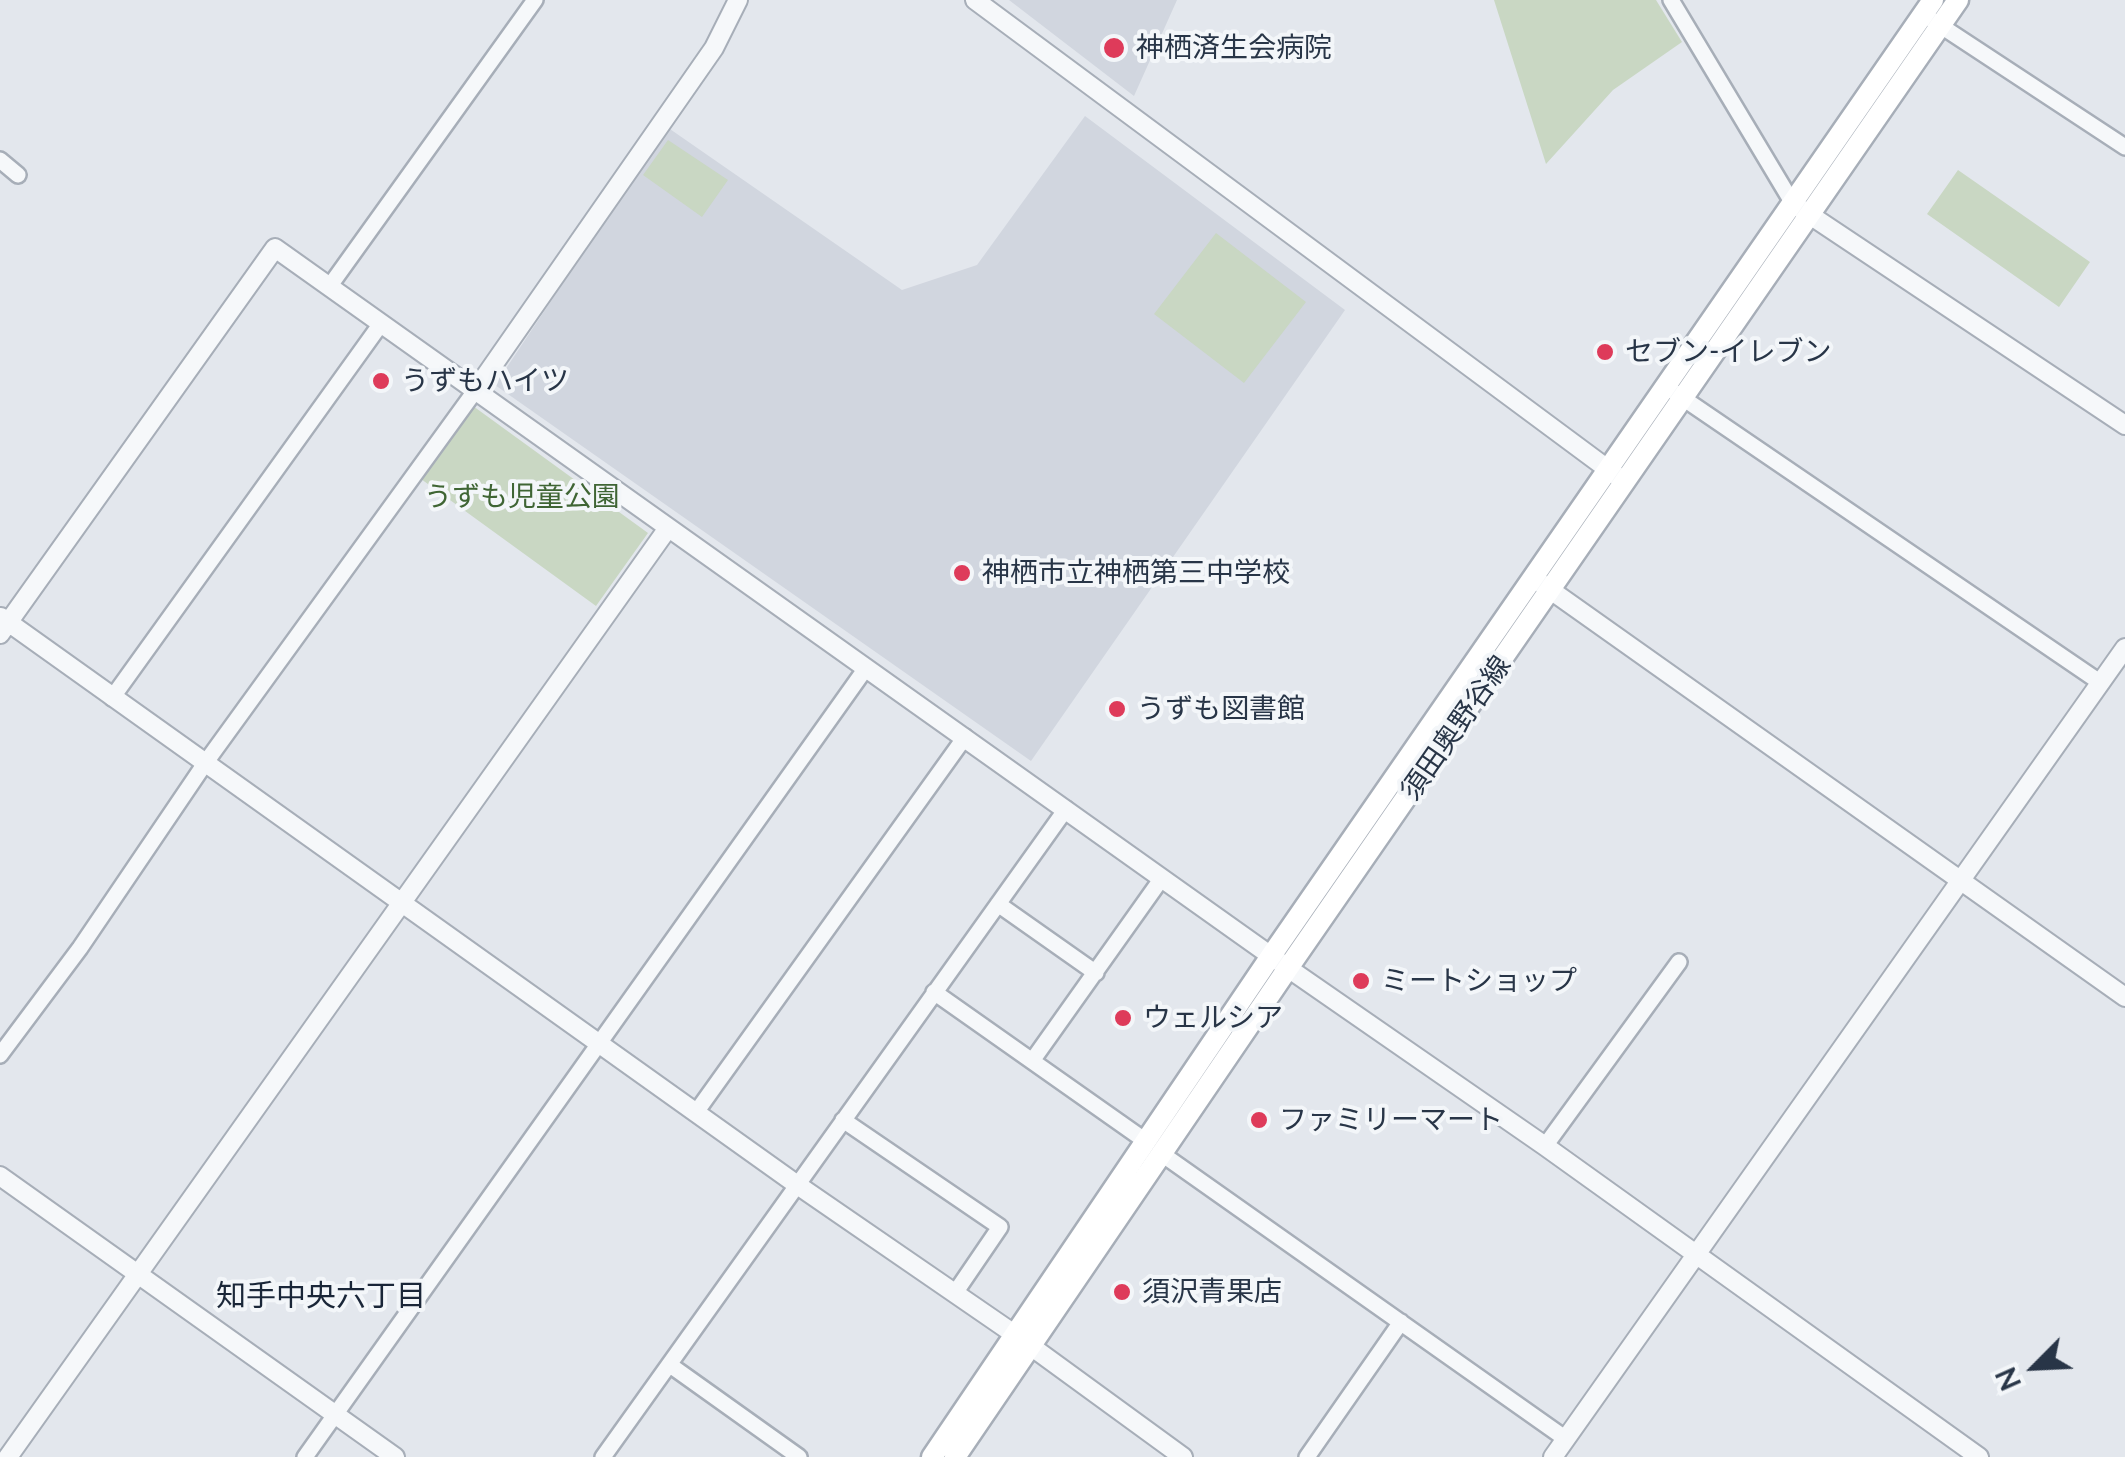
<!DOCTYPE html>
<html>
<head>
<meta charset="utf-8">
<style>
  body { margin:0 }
  #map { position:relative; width:2125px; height:1457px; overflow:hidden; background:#e3e7ed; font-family:Lato,sans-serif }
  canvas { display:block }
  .north { position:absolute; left:1985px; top:1317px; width:100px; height:100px; -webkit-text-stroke:8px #f3f6f9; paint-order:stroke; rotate:246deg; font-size:28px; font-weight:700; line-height:40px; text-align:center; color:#283547 }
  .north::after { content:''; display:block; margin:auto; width:35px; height:45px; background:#283547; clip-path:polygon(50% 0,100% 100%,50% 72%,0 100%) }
</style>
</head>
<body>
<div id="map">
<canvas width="2125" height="1457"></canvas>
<div class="north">N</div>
</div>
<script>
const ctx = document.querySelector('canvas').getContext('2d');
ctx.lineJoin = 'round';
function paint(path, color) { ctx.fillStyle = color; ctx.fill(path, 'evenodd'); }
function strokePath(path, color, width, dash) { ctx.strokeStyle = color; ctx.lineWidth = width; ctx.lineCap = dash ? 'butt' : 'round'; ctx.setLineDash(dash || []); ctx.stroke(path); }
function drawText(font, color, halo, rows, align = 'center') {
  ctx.font = font + ' Lato,"Noto Sans JP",sans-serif'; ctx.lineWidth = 8; ctx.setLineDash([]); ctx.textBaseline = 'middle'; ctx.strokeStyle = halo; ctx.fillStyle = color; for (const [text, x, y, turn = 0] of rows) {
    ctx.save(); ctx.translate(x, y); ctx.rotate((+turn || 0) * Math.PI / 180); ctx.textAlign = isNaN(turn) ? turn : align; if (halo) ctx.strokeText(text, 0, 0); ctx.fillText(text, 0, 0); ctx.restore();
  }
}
const built = new Path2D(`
  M1009 0H1177L1134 96Z
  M1085 116 1345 310 1031 761 495 385 667 127 902 290 977 265Z`);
const green = new Path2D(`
  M1494 0H1656L1682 42 1613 90 1546 164Z
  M668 140 728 180 702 217 643 175Z
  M1958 170 2090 262 2059 307 1927 214Z
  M1216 233 1306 302 1244 383 1154 314Z
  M473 406 648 533 596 606 421 479Z`);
const minor = new Path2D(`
  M1671 0 1792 202
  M1932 20 2125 147
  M0 160 18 175
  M329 287 535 0
  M1674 392 2101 683
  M112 698 380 325
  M998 904 1096 973
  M934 992 1147 1142
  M0 1055 80 948 206 762 475 391
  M1032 1061 1162 878
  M697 1111 965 737
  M843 1120 1000 1227 955 1293
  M1545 1146 1679 962
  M1162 1154 1566 1439
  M670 1365 799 1457
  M305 1457 866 668
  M603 1457 1066 809
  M1307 1457 1401 1322`);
const tertiary = new Path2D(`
  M975 0 1617 476
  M1801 209 2125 425
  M475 391 714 48 738 0
  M1535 579 2125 997
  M1 617 796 1184 1017 1336 1183 1457
  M0 634 275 248 1288 968 1545 1146 1979 1457
  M0 1176 395 1457
  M8 1457 668 528
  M1553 1457 2125 648`);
const secondary = new Path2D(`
  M932 1457 1271 956 1933 0
  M955 1457 1288 968 1958 0`);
const markers = [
  [1114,48,12,"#de3b5a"],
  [1605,352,10,"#de3b5a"],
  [381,381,10,"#de3b5a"],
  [962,573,10,"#de3b5a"],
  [1117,709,10,"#de3b5a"],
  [1361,981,10,"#de3b5a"],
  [1123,1018,10,"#de3b5a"],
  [1259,1120,10,"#de3b5a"],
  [1122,1292,10,"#de3b5a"]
];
const poiNames = [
  ["神栖済生会病院",1136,48],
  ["セブン-イレブン",1625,352],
  ["うずもハイツ",401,381],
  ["神栖市立神栖第三中学校",982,573],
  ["うずも図書館",1137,709],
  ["ミートショップ",1381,981],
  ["ウェルシア",1143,1018],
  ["ファミリーマート",1279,1120],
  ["須沢青果店",1142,1292]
];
const parkNames = [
  ["うずも児童公園",522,497]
];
const streetNames = [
  ["須田奥野谷線",1456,728,-55]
];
const neighbourhoodNames = [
  ["知手中央六丁目",321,1296]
];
paint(built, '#d1d6df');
paint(green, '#c9d7c3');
strokePath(minor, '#a7aeb8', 20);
strokePath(tertiary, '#a7aeb8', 22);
strokePath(secondary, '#a7aeb8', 25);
strokePath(minor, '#f6f8fa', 15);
strokePath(tertiary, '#f6f8fa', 18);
strokePath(secondary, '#fff', 20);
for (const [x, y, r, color] of markers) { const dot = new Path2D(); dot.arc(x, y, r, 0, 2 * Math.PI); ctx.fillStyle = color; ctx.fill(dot); strokePath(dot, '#f3f6f9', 4); }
drawText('28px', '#283547', '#f3f6f9', poiNames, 'left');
drawText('28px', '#3f6534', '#f3f6f9', parkNames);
drawText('28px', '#283547', '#f3f6f9', streetNames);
drawText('30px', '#1a2638', '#f3f6f9', neighbourhoodNames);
</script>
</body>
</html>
